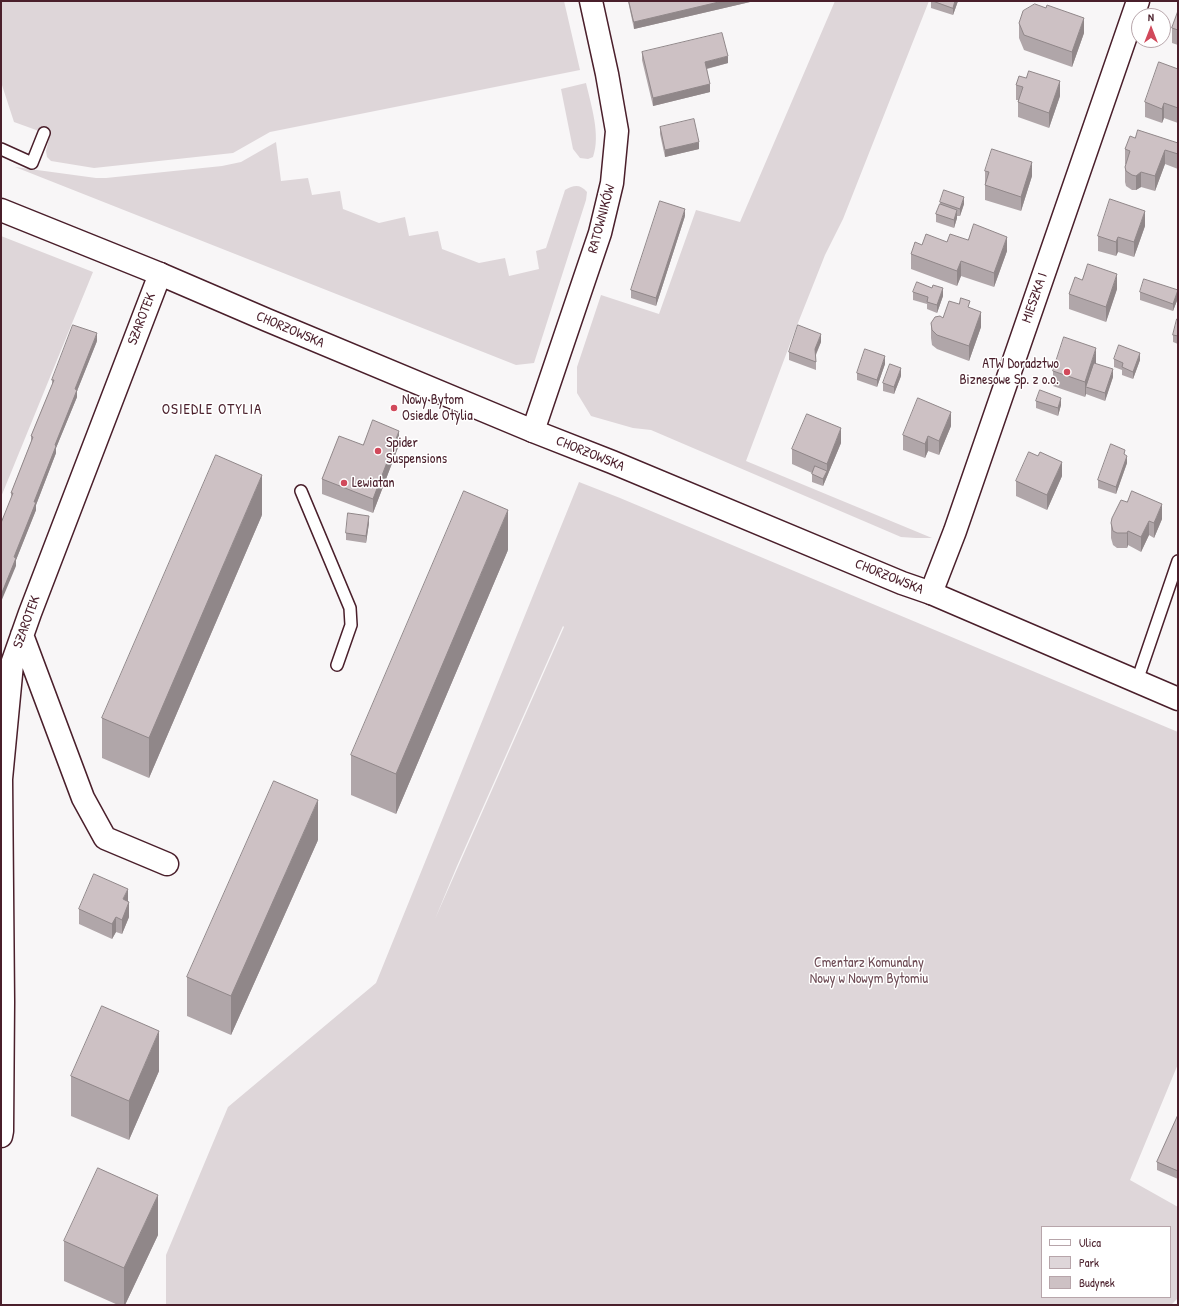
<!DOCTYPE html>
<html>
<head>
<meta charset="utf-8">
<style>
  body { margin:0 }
  #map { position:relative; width:1179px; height:1306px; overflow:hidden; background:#f8f6f7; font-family:"Patrick Hand",sans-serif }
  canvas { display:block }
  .frame { position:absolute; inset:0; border:2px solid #4a1f2b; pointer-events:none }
  .legend { position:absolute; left:1041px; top:1226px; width:130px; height:72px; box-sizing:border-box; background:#fff; border:1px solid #b7a5aa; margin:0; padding:5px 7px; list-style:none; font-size:12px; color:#4a1f2b }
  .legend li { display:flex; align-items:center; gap:8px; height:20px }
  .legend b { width:20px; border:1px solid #b7a5aa }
  .north { position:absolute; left:1131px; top:8px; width:40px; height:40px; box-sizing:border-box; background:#fff; border:1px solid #b7a5aa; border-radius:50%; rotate:0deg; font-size:11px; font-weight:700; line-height:16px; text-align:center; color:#4a1f2b }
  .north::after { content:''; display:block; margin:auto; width:14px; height:18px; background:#d1495b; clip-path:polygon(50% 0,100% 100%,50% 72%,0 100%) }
</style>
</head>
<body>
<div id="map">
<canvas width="1179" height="1306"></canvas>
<div class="frame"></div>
<ul class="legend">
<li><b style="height:5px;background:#fff"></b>Ulica</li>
<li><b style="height:11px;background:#ded6d9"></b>Park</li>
<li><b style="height:11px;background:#cdc1c4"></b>Budynek</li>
</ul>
<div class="north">N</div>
</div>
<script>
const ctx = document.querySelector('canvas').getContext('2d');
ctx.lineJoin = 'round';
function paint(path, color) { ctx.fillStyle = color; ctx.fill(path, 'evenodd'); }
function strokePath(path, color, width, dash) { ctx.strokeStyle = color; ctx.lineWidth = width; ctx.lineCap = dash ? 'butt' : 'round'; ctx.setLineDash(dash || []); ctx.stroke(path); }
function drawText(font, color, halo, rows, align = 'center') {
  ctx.font = font + ' "Patrick Hand",sans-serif'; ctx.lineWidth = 3; ctx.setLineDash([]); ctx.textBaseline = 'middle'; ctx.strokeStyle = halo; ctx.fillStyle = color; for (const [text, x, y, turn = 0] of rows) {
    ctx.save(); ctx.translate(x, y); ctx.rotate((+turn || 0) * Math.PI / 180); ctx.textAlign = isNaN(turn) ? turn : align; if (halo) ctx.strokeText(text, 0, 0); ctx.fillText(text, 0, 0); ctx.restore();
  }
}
const green = new Path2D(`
  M1 1H564L580 70 270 132 233 153 94 168 51 161 47 157 46 151 50 135 14 122 1 82Z
  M835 1H929L843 219 825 255 796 328 746 461 932 538H916L901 537 651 430 633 428 591 416 577 393V367L601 295 659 314 696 210 740 222Z
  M586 83C591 105 601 135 593 157L588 159 580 158 573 149 561 89Z
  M276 142 281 181 308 178 312 195 340 191 343 209 379 223 405 217 409 236 438 231 442 249 479 263 505 258 509 276 539 269 536 251 546 248 565 190C574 185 580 184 587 192L586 200 534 363 516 365 15 167 96 178H106L222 166 241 162Z
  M1 236 93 272 1 497Z
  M579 482 620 498 1178 732V1064L1130 1180 1178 1207V1298L1171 1305H166V1255L228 1107 376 983ZM563 626 564 627 435 919 457 866ZM1042 1227H1170V1297H1042Z`);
const service = new Path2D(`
  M1 149 32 163 44 133
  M301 491 350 608 351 625 337 665
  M1137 681 1178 561`);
const minor = new Path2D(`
  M533 431 600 233 612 183 617 131 607 74 591 1
  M931 593 955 531 1138 1
  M22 635 83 798 105 838 167 864
  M1 1136 2 1131 3 1002 1 779 12 664 30 613 160 274`);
const tertiary = new Path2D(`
  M1 210 160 274 267 320 533 431 612 462 902 583 931 593 1178 699`);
const wall = new Path2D(`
  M628 1H750V2L634 29Z
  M931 1H958L953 15 931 8Z
  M1178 11V45L1172 43V28Z
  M1019 23 1084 33 1072 67 1024 50 1019 38Z
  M642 52 728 63 707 69 710 92 653 106 642 60Z
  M1178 69V123L1164 118 1162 123 1145 117V102Z
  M1016 85 1060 96 1049 128 1018 117V100H1016Z
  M660 127 699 149 665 157 660 134Z
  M1135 138 1178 143V169L1165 164 1155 191 1141 187 1136 190H1132L1126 186 1125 182V167L1126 164H1125V149Z
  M985 171 1032 176 1021 211 985 200Z
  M940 202 964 204 960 216H957V218L954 228 936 222V214L940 204Z
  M685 216 656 306 631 298V290Z
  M1145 226 1134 257 1118 252 1116 256 1098 251V236Z
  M968 240 1007 251 994 287 961 276 957 286 911 269V254L947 242Z
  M1082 280 1117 289 1106 322 1069 309V294Z
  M913 292 943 296 937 313 927 309V304L913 300Z
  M1140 292 1178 298 1173 311 1140 300Z
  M970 308 981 327 969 361 937 349 932 345 931 338V323L943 318Z
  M1178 319V344L1173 342V335Z
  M97 341 77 391V397L56 448V453L36 505V510L16 560V566L11 493 31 442V436L52 385V380Z
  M821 342 816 355V370L789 360V352Z
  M1114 359 1140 360 1133 379 1122 375V370L1114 367Z
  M1096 363V364L1113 377 1105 401 1086 394 1085 397 1053 386V371Z
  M885 364 877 387 857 380V373Z
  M901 376 894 394 883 391V383Z
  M1036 401 1061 405 1058 416 1036 408Z
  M951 426 939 455 928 451 925 458 903 450V435Z
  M841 443 823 486 812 482V473L792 464V449Z
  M363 445H399L373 513 322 494V479Z
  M1125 455 1127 463 1116 494 1098 488V480Z
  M1062 476 1047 510 1016 496V481Z
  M262 515 149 778 102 758V718Z
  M1162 519 1154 538 1149 535 1141 552 1128 545 1127 548H1117L1113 545 1111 538V523Z
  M369 523 366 543 346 540V533Z
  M508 550 396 814 351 795V755Z
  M318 840 231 1035 187 1016V977Z
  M128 901 129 917 122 934 116 932 112 939 79 924V909Z
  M159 1071 129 1140 71 1116V1076Z
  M1178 1115V1179L1157 1170V1162Z
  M158 1235 125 1305H118L64 1281V1241Z`);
const shadedWall = new Path2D(`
  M723 1H750V2L634 29V22Z
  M955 1H958L953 15V8Z
  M1084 18V33L1072 67V52Z
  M728 56V63L705 69V62Z
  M1060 81V96L1049 128V113Z
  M710 84V92L653 106V98Z
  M1164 103V118L1162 123V109Z
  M699 142V149L665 157V150Z
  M1165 150V164L1155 191V176Z
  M1032 162V176L1021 211V197Z
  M1141 172V187L1136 190V176Z
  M964 197V204L960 216V209Z
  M685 209V216L656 306V298Z
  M957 210V218L954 228V220Z
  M1145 211V226L1134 257V242Z
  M1007 237V251L994 287V273Z
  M1118 237V252L1116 256V242Z
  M961 261V276L957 286V271Z
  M1117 274V289L1106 322V307Z
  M943 288V296L937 313V305Z
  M1178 290V298L1173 311V304Z
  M981 312V327L969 361V346Z
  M97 333V341L77 391V397L56 448V453L36 505V510L16 560V566L1 602V595L14 557 75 389Z
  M821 334V342L815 356V349Z
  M1096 348V363L1088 387H1086V394L1085 397V382Z
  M1140 353V360L1133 379V372Z
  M885 356V364L877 387V380Z
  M901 368V376L894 394V387Z
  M1113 369V377L1105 401V393Z
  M1061 398V405L1058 416V408Z
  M951 412V426L939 455V441Z
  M841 428V443L823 486V479L827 471V464Z
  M399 431V445L373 513V499Z
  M928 436V451L925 458V444Z
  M1127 456V463L1116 494V487Z
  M1062 462V476L1047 510V495Z
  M262 475V515L149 778V738Z
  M1162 504V519L1154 538V523Z
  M508 510V550L396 814V774Z
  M369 516V523L366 543V536Z
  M1149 521V535L1141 552V537Z
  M1128 531V545L1127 548V533Z
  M318 800V840L231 1035V996Z
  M128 889V904L123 899Z
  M129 902V917L122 934V920Z
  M116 917V932L112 939V924Z
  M159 1031V1071L129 1140V1101Z
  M158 1195V1235L125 1305H124V1268Z`);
const building = new Path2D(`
  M629 1H723L634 22Z
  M933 1H955L953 8Z
  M1035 4 1046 8 1047 5 1084 18 1072 52 1024 35 1019 23 1023 11Z
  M1178 11V30L1172 28Z
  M722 33 728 56 705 62 710 84 653 98 642 52Z
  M1159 62 1178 69V108L1164 103 1162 109 1145 102Z
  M1029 71 1060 81 1049 113 1018 102 1023 87 1016 85 1019 76 1026 78Z
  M694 119 699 142 665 150 660 127Z
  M1138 130 1178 143V154L1165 150 1155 176 1141 172 1136 176 1132 175 1126 171 1125 167 1130 151 1125 149 1130 136 1135 138Z
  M992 149 1032 162 1021 197 985 185 989 172 985 171Z
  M944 190 964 197 960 209 940 202Z
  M1110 199 1145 211 1134 242 1118 237 1116 242 1098 236Z
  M660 201 685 209 656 298 631 290Z
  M940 204 957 210 954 220 936 214Z
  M974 224 1007 237 994 273 961 261 957 271 911 254 915 242 922 245 926 234 947 242 950 234 968 240Z
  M1088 264 1117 274 1106 307 1069 294 1075 277 1082 280Z
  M1144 279 1178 290 1173 304 1140 292Z
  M917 282 932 288 933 285 943 288 937 305 927 302 928 297 913 292Z
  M961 298 970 301 968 307 981 312 969 346 937 335 932 330 931 323 935 317 940 316 943 318 949 301 959 304Z
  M1177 319H1178V336L1173 335Z
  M73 325 97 333 75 389 77 390 55 445 56 446 34 502H36L14 557 16 558 1 595V523L13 493H11L33 437 31 436 54 380H52Z
  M798 325 821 334 815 349 816 362 789 352Z
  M1064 337 1096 348 1085 382 1053 371Z
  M1119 345 1140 353 1133 372 1122 367 1123 363 1114 359Z
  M865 349 885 356 877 380 857 373Z
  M1094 363 1113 369 1105 393 1086 387Z
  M890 364 901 368 894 387 883 383Z
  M1040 390 1061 398 1058 408 1036 401Z
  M918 398 951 412 939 441 928 436 925 444 903 435Z
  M807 414 841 428 827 464 792 449Z
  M373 420 399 431 373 499 322 479 339 436 363 445Z
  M1111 444 1125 450 1124 454 1127 456 1116 487 1098 480Z
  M1029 452 1038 456 1040 452 1062 462 1047 495 1016 481Z
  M216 455 262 475 149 738 102 718Z
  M815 466 827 471 823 479 812 474Z
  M464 491 508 510 396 774 351 755Z
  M1132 491 1162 504 1154 523 1149 521 1141 537 1128 531 1127 533H1117L1113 531 1111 523 1112 518 1121 500 1127 502Z
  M348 513 369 516 366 536 346 533Z
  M274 781 318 800 231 996 187 977Z
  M94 874 128 889 123 899 129 902 122 920 116 917 112 924 79 909Z
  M102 1006 159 1031 129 1101 71 1076Z
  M1178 1115V1171L1157 1162Z
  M98 1168 158 1195 124 1268 64 1241Z`);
const markers = [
  [1067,372,4,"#d1495b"],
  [394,408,4,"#d1495b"],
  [378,451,4,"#d1495b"],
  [344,483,4,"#d1495b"]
];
const streetNames = [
  ["RATOWNIKÓW",602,219,-75],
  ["MIESZKA I",1035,298,-71],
  ["SZAROTEK",142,319,-69],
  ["CHORZOWSKA",290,330,23],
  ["CHORZOWSKA",590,454,22],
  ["CHORZOWSKA",889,577,22],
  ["SZAROTEK",27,622,-70]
];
const poiNames = [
  ["ATW Doradztwo",1059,364,"right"],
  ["Biznesowe Sp. z o.o.",1059,380,"right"],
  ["Nowy Bytom",402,400],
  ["Osiedle Otylia",402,416],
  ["Spider",386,443],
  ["Suspensions",386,459],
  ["Lewiatan",352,483]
];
const parkNames = [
  ["Cmentarz Komunalny",869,963],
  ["Nowy w Nowym Bytomiu",869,979]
];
const neighbourhoodNames = [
  ["OSIEDLE OTYLIA",212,410]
];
paint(green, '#ded6d9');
strokePath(service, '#4a1f2b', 14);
strokePath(minor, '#4a1f2b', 25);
strokePath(tertiary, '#4a1f2b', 25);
strokePath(service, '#fff', 11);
strokePath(minor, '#fff', 22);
strokePath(tertiary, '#fff', 22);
paint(wall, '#b0a6a9');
paint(shadedWall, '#908789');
paint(building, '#cdc1c4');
strokePath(building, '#908789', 1);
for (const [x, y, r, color] of markers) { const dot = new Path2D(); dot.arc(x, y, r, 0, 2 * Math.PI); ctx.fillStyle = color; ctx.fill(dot); strokePath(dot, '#fff', 1.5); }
drawText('14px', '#4a1f2b', '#fff', streetNames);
drawText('14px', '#4a1f2b', '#fff', poiNames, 'left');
drawText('14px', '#6f4d56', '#fff', parkNames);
ctx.letterSpacing = '1px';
drawText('15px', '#4a1f2b', '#fff', neighbourhoodNames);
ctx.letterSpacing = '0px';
</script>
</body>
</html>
